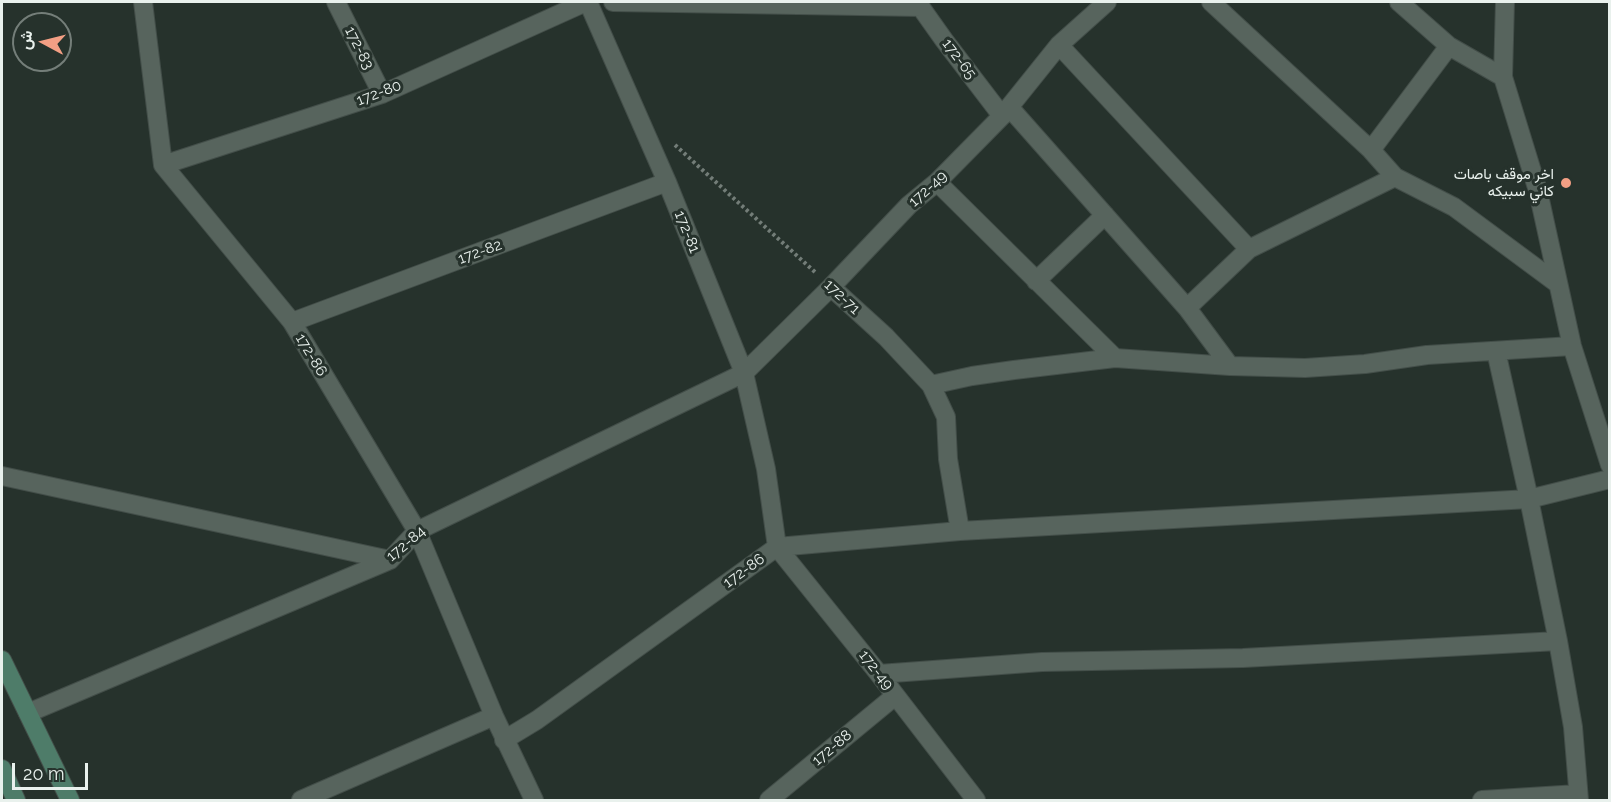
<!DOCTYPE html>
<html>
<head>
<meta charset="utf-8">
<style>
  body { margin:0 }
  #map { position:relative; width:1611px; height:802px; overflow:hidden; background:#26322c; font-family:Raleway,Vazirmatn,sans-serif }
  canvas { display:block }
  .frame { position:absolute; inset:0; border:3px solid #e9f1ed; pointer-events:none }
  .north { position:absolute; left:12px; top:12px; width:60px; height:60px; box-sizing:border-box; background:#26322c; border:2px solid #747e79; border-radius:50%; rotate:277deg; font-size:16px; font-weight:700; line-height:24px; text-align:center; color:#e9f1ed }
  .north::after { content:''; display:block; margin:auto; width:21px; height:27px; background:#f39f84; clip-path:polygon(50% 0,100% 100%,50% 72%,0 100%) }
  .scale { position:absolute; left:12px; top:763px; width:76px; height:27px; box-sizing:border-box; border:3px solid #e9f1ed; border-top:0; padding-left:8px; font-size:18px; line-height:21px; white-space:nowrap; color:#e9f1ed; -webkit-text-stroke:4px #26322c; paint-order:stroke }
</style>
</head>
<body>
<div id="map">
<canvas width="1611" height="802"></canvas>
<div class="frame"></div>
<div class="north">ش</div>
<div class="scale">20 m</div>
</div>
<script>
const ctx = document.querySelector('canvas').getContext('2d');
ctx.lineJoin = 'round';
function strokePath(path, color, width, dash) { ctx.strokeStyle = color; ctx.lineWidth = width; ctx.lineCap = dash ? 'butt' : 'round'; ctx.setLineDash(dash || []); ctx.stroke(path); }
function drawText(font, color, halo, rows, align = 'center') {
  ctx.font = font + ' Raleway,Vazirmatn,sans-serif'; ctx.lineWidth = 6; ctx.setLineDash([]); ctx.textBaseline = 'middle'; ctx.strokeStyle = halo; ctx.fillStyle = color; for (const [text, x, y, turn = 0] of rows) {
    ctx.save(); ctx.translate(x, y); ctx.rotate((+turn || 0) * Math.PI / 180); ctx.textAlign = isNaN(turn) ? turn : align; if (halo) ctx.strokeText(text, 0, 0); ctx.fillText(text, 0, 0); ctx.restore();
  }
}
const path = new Path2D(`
  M675 145 816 273`);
const minor = new Path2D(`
  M143 2 163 165 292 322 417 531 494 716 534 800
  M336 2 382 94
  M588 2 667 182 744 373 766 469 777 547 879 674 976 800
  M613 2 921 7
  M917 2 944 40 1002 116
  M1211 2 1371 150 1395 177 1454 207 1558 284
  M1399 2 1449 46 1503 77
  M1505 2 1503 77 1538 191 1572 346 1610 465
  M1059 45 1249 249
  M1010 108 1187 308 1230 366
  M1371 150 1449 46
  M163 165 382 94 586 2
  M937 182 1115 358
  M1036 281 1105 215
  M831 287 886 337 931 385 946 417 948 459 960 531
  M1187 308 1249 249 1395 177
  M292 322 667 182
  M1496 351 1529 499 1558 641 1573 727 1579 800
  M931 385 972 376 1014 370 1115 358 1230 366 1305 368 1365 364 1427 355 1572 346
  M2 476 390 560
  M879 674 1042 662 1243 658 1558 641
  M28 713 390 560 417 531 744 373 831 287 909 205 937 182 1002 116 1059 45 1107 2
  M504 740 537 720 777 547 960 531 1529 499 1610 479
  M301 800 494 716
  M769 800 895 696
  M1482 800 1578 794`);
const secondary = new Path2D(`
  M2 660 70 800
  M2 769 16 800`);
const markers = [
  [1566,183,6,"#f39f84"]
];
const streetNames = [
  ["172-83",359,48,63],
  ["172-65",959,59,53],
  ["172-80",379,93,-21],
  ["172-49",928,189,-42],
  ["172-81",687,232,68],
  ["172-82",480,252,-20],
  ["172-71",842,297,43],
  ["172-86",311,355,59],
  ["172-84",406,544,-40],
  ["172-86",744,571,-36],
  ["172-49",876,670,52],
  ["172-88",832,748,-40]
];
const poiNames = [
  ["اخر موقف باصات",1554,174],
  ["كاني سبيكه",1554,191]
];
strokePath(minor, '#434e49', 20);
strokePath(secondary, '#434e49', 20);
strokePath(path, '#737d78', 4, [3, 3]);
strokePath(minor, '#57645d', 18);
strokePath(secondary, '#4e7c69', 18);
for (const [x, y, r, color] of markers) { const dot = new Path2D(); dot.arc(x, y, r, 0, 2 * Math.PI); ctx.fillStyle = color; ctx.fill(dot); strokePath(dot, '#26322c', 2); }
drawText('15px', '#e9f1ed', '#26322c', streetNames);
drawText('15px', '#e9f1ed', '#26322c', poiNames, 'right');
</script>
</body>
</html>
